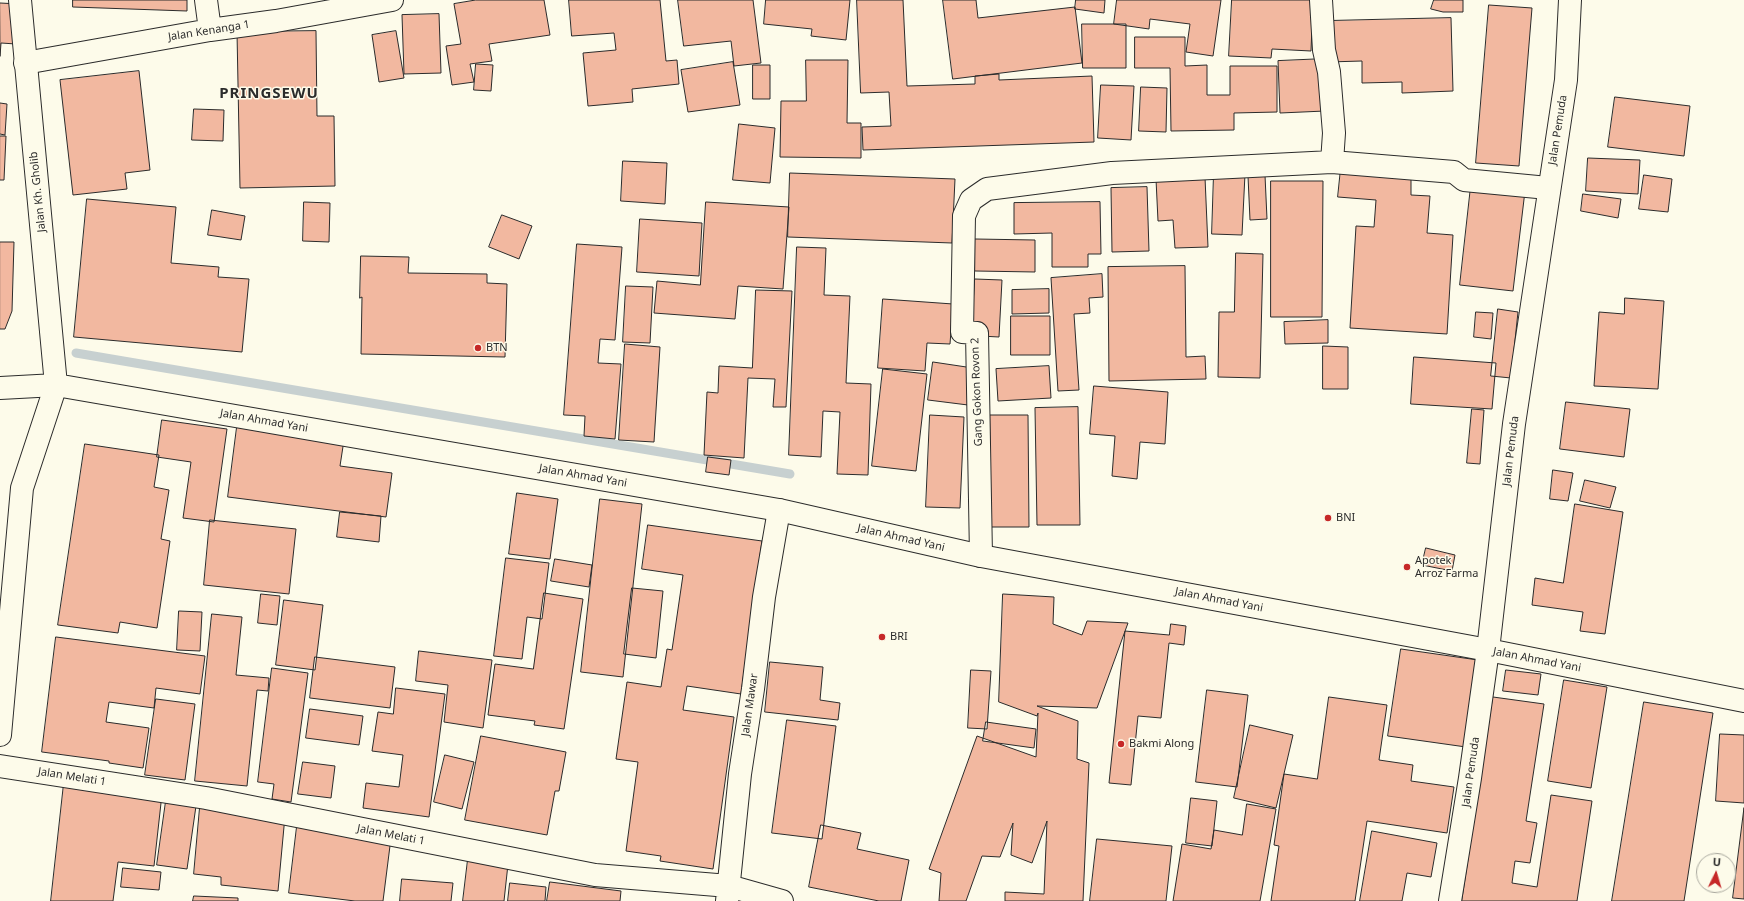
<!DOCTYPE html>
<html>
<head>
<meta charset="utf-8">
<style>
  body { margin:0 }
  #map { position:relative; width:1744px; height:901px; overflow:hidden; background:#fdfbea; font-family:"Noto Sans",sans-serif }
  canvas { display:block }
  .north { position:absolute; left:1696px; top:853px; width:40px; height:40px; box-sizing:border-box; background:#fdfbea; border:1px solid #a9a89e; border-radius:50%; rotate:5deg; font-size:11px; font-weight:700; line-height:16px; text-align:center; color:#2b2b2b }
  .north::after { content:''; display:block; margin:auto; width:14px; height:18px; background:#c62828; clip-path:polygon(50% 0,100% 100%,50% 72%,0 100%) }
</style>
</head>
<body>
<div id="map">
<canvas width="1744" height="901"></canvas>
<div class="north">U</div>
</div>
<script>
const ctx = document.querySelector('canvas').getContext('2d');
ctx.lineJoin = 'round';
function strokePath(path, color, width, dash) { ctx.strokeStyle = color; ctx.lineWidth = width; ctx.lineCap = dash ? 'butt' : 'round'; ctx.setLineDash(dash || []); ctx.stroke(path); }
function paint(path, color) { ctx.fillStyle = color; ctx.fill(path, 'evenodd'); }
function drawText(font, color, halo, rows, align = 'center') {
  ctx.font = font + ' "Noto Sans",sans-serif'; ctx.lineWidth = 3; ctx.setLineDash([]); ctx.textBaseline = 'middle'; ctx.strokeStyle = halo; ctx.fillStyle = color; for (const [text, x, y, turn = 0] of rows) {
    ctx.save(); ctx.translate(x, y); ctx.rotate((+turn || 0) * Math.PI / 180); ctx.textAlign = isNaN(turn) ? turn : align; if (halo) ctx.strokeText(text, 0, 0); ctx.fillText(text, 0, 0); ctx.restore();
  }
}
const stream = new Path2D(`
  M76 353 790 474`);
const building = new Path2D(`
  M73 0H187V11L73 7Z
  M476 0H544L550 35 489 44 492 61 470 64 474 82 452 85 446 46 461 44 454 4Z
  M569 0H660L666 61 677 60 679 84 632 89 633 102 588 106 583 53 616 50 614 33 572 36Z
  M678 0H753L761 63 734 66 731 41 684 46Z
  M766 0H850L846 40 811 36 812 29 764 24Z
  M857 0H903L907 86 975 84V76L999 74V80L1092 76 1094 142 863 150 862 127 891 126 889 92 861 93Z
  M943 0H976L978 18 1075 7 1082 63 953 79Z
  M1076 0H1105L1104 13 1075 9Z
  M1117 0H1221L1213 56 1186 52 1190 24 1150 19 1149 29 1114 24Z
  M1232 0H1313L1311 51 1272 49 1271 58 1229 56Z
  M1434 0H1463V12H1443L1431 9Z
  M0 3 19 4 16 44 1 43 0 56Z
  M1489 5 1532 8 1519 166 1476 163Z
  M439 14 441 73 404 74 402 15Z
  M1451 18 1453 91 1402 93V82L1362 83V61L1328 62 1327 21Z
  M1082 24H1126V68H1083Z
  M316 31 317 116H334L335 186 240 188 237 32Z
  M396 31 404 78 379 82 372 35Z
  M1135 37H1185V66L1207 65V95H1230V66H1277V112L1234 113V130L1171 131 1170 68H1135Z
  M1324 59 1325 111 1280 113 1278 61Z
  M806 60H848L847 123H861V158L780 157 781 101H806Z
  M733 62 740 105 688 112 681 70Z
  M476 64 493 65 491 91 474 90Z
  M753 65H770V99H753Z
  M139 71 150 170 125 173 127 189 73 195 60 80Z
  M1101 85 1134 86 1131 140 1098 138Z
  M1141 87 1167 88 1166 132 1139 131Z
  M1615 97 1690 106 1684 156 1608 147Z
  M0 103 7 104 5 135 0 134Z
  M194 109 224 110 223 141 192 140Z
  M739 124 775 128 770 183 733 180Z
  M0 136H6L4 180H0Z
  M1588 158 1640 160 1638 194 1586 191Z
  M623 161 667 163 665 204 621 201Z
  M1341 168 1411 173V195L1430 196 1427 233 1453 235 1447 334 1350 328 1356 226 1374 227 1376 200 1338 197Z
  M1214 172 1245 174 1242 235 1212 234Z
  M790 173 955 179 952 243 788 237Z
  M1265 175 1267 219 1250 220 1248 176Z
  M1644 175 1672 179 1668 212 1639 209Z
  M1205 177 1208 247 1175 248 1173 220 1158 221 1156 179Z
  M1271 181H1323L1322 317H1271Z
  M1471 186 1525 191 1513 291 1460 285Z
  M1147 187 1149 251 1112 252 1111 188Z
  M1583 194 1621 199 1618 218 1581 211Z
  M87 199 176 207 171 263 219 267 218 277 249 279 242 352 74 337Z
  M304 202 330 203 329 242 303 241Z
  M706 202 789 207 783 289 738 286 735 319 654 313 657 281 700 285Z
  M1100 202 1101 254H1088V267H1052V233L1014 234V203Z
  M212 210 245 216 241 240 208 235Z
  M502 215 532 226 519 259 489 247Z
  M640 219 702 223 699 276 637 272Z
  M975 239 1035 240V272L975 271Z
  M0 242H14L12 311 5 329H0Z
  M577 244 622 247 615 340 600 339 598 363 621 364 615 439 584 436 585 416 564 415Z
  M797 247 826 248 824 295 850 296 846 383 871 384 868 475 837 474 840 412 823 411 821 457 789 455Z
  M1236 253 1263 254 1260 378 1218 377 1219 312H1234Z
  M361 256 409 257 408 273 487 274V283L507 284 505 357 361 354 362 297 360 298Z
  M1185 266 1186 357 1205 356 1206 379 1109 381 1108 267Z
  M1102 274 1103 297 1089 298 1090 313 1074 314 1079 390 1058 391 1051 278Z
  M975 279 1002 280 999 337 980 336 972 324Z
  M626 286 653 287 650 343 623 342Z
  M1049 289V313L1012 314V290Z
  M756 290 792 291 786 407H773L775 379 748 378 744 458 704 455 707 392 718 393 719 366 752 368Z
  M1625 298 1664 301 1658 389 1594 386 1599 312 1624 314Z
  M883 299 953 304 950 344 927 343 925 371 878 368Z
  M1498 309 1518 312 1511 378 1491 376Z
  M1476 312 1493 313 1491 339 1474 337Z
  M1011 316H1050V355H1011Z
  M1328 320V343L1285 344 1284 322Z
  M625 344 660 347 654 442 619 440Z
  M1323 346 1348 347V389H1323Z
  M1414 357 1496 363 1492 409 1411 404Z
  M933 362 973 368 968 405 928 400Z
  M1049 366 1051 398 998 401 996 369Z
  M883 369 927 374 916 471 872 466Z
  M1094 386 1168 392 1165 444 1140 442 1137 479 1112 476 1115 436 1090 434Z
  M1566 402 1630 409 1624 457 1560 449Z
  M1078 407 1080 525H1037L1035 408Z
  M1472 409 1484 410 1480 464 1467 463Z
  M930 415 964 417 960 508 926 507Z
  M990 415H1028L1029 527H991Z
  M162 420 227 429 214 522 183 518 191 462 157 457Z
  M237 427 344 440 340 466 392 473 386 517 228 497Z
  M85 444 159 455 154 487 169 490 161 539 170 541 157 628 120 622 118 633 58 625Z
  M708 457 731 460 729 475 706 472Z
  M1553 470 1573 473 1568 501 1550 499Z
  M1585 480 1616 487 1610 508 1580 501Z
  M517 493 558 499 550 559 509 554Z
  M600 499 642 504 623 677 581 672Z
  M1575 504 1623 512 1605 634 1580 631 1583 612 1532 605 1535 578 1563 583Z
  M340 512 381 516 379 542 337 537Z
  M210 520 296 529 289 594 204 585Z
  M648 525 762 541 741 694 687 686 683 710 734 717 713 869 660 861 661 856 626 851 638 762 616 759 627 682 661 687 667 649 672 650 683 575 642 569Z
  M1426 548 1455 555 1452 571 1422 565Z
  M506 558 549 563 542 619 527 617 522 659 494 656Z
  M555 559 592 565 589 587 551 581Z
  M632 588 663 591 656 658 624 654Z
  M544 593 583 599 564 729 534 725 535 721 488 715 495 664 533 669Z
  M261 594 280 596 277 625 258 623Z
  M1003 594 1054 597 1053 624 1082 635 1087 621 1128 623 1097 708 1037 706 1078 721 1077 759 1089 763 1083 901H1005V892L1044 894 1047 821 1032 863 1011 855 1013 823 1000 857 982 856 966 901H939L941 873 929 869 977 736 1036 757 1038 713 1037 716 999 702Z
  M284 600 323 605 315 670 276 665Z
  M179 611 202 612 200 651 177 650Z
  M212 614 242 617 236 675 269 678 268 691 257 690 247 786 195 781Z
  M1171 624 1186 626 1184 645 1169 643 1161 718 1138 716 1131 785 1109 783 1125 631 1169 635Z
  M56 637 205 656 200 694 156 688 154 708 109 702 106 722 149 728 143 768 109 763V761L42 752Z
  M1401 649 1478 660 1466 747 1388 736Z
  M419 651 492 660 483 728 444 722 448 685 416 681Z
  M315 657 395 667 390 708 310 698Z
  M770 662 823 667 820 700 840 703 838 720 765 712Z
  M272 668 308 673 291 802 272 799 274 784 258 782Z
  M971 670 991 671 987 729 968 728Z
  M1506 670 1541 674 1538 695 1503 691Z
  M1564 680 1607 687 1591 788 1548 781Z
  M396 688 445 694 429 817 363 808 366 783 399 787 403 755 372 751 378 712 393 714Z
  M1207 690 1248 695 1237 787 1196 782Z
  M1329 697 1387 705 1379 760 1413 765 1411 781 1454 787 1447 833 1367 821 1355 901H1271L1279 846 1274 845 1284 774 1317 779Z
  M1493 697 1544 704 1526 821 1537 823 1530 863 1515 861 1512 883 1537 887 1551 795 1592 801 1577 901H1462Z
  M156 699 195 704 185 780 145 775Z
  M1644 702 1713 713 1684 901H1612Z
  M310 709 363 716 359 745 306 738Z
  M787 720 836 726 822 839 772 833Z
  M986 722 1036 729 1034 748 983 741Z
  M1250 725 1293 735 1276 808 1234 798Z
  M1720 734 1744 735V803L1716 801Z
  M481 736 566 752 559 791H555L547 835 465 820Z
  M445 755 474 762 462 809 434 802Z
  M303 762 335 766 331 798 298 794Z
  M64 783 162 794 154 866 118 862 113 901H51Z
  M1191 798 1217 801 1212 846 1186 843Z
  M166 801 196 806 187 869 157 865Z
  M1247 804 1276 809 1260 901H1173L1182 844 1211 849 1214 830 1242 835Z
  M200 807 285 816 278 891 221 885V877L194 874Z
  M1744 808V899L1733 898Z
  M298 818 392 830 383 901H355L289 893Z
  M821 825 861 833 857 849 909 860 901 901H879L809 887Z
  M1372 831 1437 843 1431 877 1407 873 1402 901H1360Z
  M1097 839 1172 846 1166 901H1090Z
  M469 851 509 855 504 901H463Z
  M123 868 161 872 159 890 121 887Z
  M402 879 453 883 451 901H400Z
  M550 882 621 891 620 901H547Z
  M510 883 546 887 545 901H508Z
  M194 896 238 898V901H193Z`);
const street = new Path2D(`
  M206 0 210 30
  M1321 0 1324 50 1329 72 1334 133 1332 162
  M25 63 210 30 276 21 392 0
  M981 556 977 333 962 332 964 216 971 200 987 189 1112 173 1332 162 1454 172 1464 180 1548 188
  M0 766 206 798 595 875 729 886 782 901
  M727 901 740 774 753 689 764 597 779 510
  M1450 901 1470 778 1488 650`);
const secondary = new Path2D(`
  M1488 650 1514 424 1566 80 1570 0`);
const primary = new Path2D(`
  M0 735 22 488 56 385`);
const highway = new Path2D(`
  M20 0 56 385
  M0 388 56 385 779 510 981 556 1488 650 1744 701`);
const markers = [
  [478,348,4,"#c62828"],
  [1328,518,4,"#c62828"],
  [1407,567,4,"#c62828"],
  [882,637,4,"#c62828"],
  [1121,744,4,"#c62828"]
];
const streetNames = [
  ["Jalan Kenanga 1",209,31,-9],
  ["Jalan Pemuda",1558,130,-81],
  ["Jalan Kh. Gholib",38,192,-96],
  ["Gang Gokon Rovon 2",977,392,-92],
  ["Jalan Ahmad Yani",264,421,10],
  ["Jalan Pemuda",1511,451,-83],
  ["Jalan Ahmad Yani",583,476,10],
  ["Jalan Ahmad Yani",901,538,13],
  ["Jalan Ahmad Yani",1219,600,11],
  ["Jalan Ahmad Yani",1537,660,11],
  ["Jalan Mawar",750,705,-82],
  ["Jalan Pemuda",1471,772,-82],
  ["Jalan Melati 1",72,777,9],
  ["Jalan Melati 1",391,835,11]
];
const poiNames = [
  ["BTN",486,348],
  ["BNI",1336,518],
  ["Apotek",1415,561],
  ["Arroz Farma",1415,574],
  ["BRI",890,637],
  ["Bakmi Along",1129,744]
];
const districtNames = [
  ["PRINGSEWU",269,94]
];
strokePath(stream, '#c7d0d0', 9);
paint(building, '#f2b8a0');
strokePath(building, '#2b2b2b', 1);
strokePath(street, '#2b2b2b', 24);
strokePath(secondary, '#2b2b2b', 24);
strokePath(primary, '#2b2b2b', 24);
strokePath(highway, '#2b2b2b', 24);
strokePath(street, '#fdfbea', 22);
strokePath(secondary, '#fdfbea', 22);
strokePath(primary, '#fdfbea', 22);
strokePath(highway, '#fdfbea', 22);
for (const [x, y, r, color] of markers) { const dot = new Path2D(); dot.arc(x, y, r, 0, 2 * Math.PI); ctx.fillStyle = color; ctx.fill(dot); strokePath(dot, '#fdfbea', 1.5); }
drawText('11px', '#2b2b2b', '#fdfbea', streetNames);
drawText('11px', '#2b2b2b', '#fdfbea', poiNames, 'left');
ctx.letterSpacing = '1px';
drawText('bold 15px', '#2b2b2b', '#fdfbea', districtNames);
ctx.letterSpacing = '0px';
</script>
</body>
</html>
